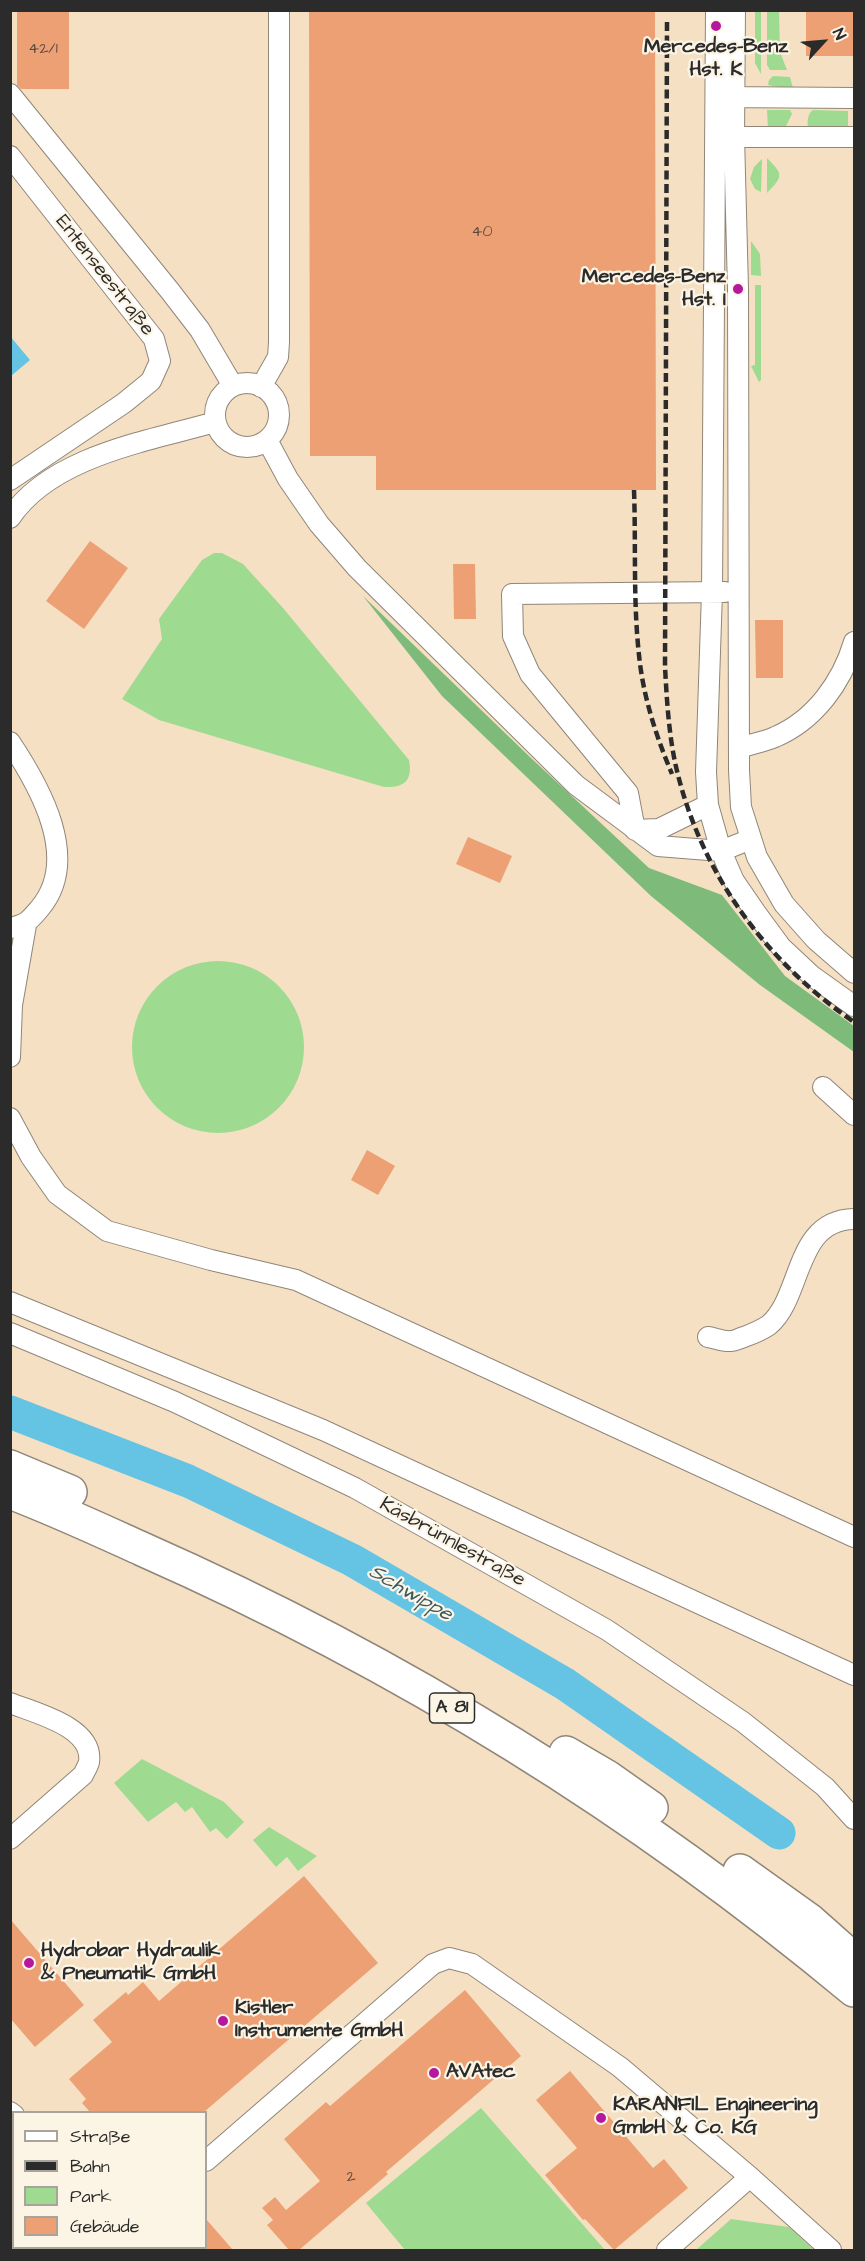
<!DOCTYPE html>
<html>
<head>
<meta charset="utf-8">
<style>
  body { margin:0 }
  #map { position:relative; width:865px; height:2261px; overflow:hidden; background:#f5e0c4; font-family:"Architects Daughter",sans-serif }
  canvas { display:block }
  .frame { position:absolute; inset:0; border:12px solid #2b2b2b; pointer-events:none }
  .legend { position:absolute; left:12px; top:2111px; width:195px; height:138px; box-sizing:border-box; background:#fcf5e5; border:2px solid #a8a49b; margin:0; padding:8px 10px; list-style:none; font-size:18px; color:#2b2b2b }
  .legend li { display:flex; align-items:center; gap:12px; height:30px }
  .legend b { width:30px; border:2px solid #a8a49b }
  .north { position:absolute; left:793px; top:12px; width:60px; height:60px; -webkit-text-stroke:4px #fcf5e5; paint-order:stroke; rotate:64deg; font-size:16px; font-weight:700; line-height:24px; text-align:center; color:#2b2b2b }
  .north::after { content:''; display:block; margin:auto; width:21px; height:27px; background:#2b2b2b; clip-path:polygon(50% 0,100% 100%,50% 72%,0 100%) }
</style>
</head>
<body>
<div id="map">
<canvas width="865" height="2261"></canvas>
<div class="frame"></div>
<ul class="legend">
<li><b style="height:8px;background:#fff"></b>Straße</li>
<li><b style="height:8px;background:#2b2b2b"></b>Bahn</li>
<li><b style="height:16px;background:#9edb90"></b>Park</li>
<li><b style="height:16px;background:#eda074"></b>Gebäude</li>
</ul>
<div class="north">N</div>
</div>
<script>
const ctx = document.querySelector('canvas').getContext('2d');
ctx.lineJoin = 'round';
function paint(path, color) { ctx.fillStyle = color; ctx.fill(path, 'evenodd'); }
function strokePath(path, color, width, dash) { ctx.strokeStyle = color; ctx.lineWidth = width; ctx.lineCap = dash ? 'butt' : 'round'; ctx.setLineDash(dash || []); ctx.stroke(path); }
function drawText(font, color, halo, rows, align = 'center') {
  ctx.font = font + ' "Architects Daughter",sans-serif'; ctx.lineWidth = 4.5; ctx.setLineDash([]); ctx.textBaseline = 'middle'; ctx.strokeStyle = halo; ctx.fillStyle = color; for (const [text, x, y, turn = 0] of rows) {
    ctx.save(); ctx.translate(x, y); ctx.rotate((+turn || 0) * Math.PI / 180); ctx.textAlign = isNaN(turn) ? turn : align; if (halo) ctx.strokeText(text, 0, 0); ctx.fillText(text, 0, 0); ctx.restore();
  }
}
const green = new Path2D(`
  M755 11H761V74L755 63Z
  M767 11H779L780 52 787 70H770L767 65Z
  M773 76 790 77 793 88 791 90 768 85 769 80Z
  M767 110H790L792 114 786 126 768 129Z
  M813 110 848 111V132L813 131 808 127C807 121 808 113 813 110Z
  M767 158C784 175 783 176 767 193Z
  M762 159 761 192 755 189 750 179 754 167Z
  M751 241 760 254 761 276 751 275Z
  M755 285H761V380L759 382 751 366 755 365Z
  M214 553H222L243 564 283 608 409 760C413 781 404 788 384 787L159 720 122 699 162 639 159 619 202 560Z
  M132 1047a86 86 0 1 1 172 0a86 86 0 1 1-172 0Z
  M142 1759 224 1802 244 1822 227 1839 216 1828 210 1832 192 1807 185 1812 176 1802 148 1822 114 1783Z
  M269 1827 317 1856 298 1871 287 1857 276 1867 253 1840Z
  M481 2108 605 2250H405L366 2203Z
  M731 2219 789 2227 814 2250H696Z`);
const forest = new Path2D(`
  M363 596 531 758 649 868 722 895 785 976 854 1026V1052L760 985 651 896 442 696Z`);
const water = new Path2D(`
  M10 336 30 360 11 376H10Z`);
const river = new Path2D(`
  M10 1412 188 1481 352 1560 565 1684 779 1833`);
const building = new Path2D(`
  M17 10H69V89H21L17 85Z
  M309 10H655L656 490H376V456H310Z
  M806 10H855V56H806Z
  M90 541 128 568 84 629 46 601Z
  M453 564H475L476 619H454Z
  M755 620H783V678H756Z
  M468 837 512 856 500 883 456 864Z
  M367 1150 395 1166 378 1195 351 1180Z
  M304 1876 378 1963 204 2112H90L82 2103 86 2099 69 2079 112 2042 93 2020 126 1992 128 1995 143 1982 159 2001Z
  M10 1919 84 2005 35 2047 10 2018Z
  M465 1990 521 2056 386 2172 388 2174 299 2250H289L267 2225 273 2220 262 2208 275 2197 286 2210 320 2181 284 2139 326 2102 330 2106Z
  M570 2071 653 2168 664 2159 688 2188 614 2250 585 2219 583 2220 545 2175 577 2148 536 2100Z
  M206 2219 233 2250H206Z`);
const street = new Path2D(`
  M716 10 712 592 706 772 708 805 721 851 734 881 756 913 781 947 812 976 854 1006
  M735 10 734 136 738 289 739 770 741 807 757 857 784 904 816 940 854 973
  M10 94 170 291 200 330 233 386
  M722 97 854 98
  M722 137H854
  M10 156 154 339 160 361 151 381 124 403 10 480
  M215 415a32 32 0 1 1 64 0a32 32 0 1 1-64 0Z
  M261 387 278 357 279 342V10
  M267 440 288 479 319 524 357 568 576 785 658 846 721 851 751 839
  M10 518C51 456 149 441 215 422
  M10 742C40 787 81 859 40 908 29 921 27 924 10 928
  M739 748C751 744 764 742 775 737 815 720 842 682 854 642
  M708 805 659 829 635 830 628 793 530 674 513 636 512 594 725 592
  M10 1057 12 1005 26 925
  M823 1087 854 1115
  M10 1118 31 1157 57 1194 107 1231 211 1260 296 1280 854 1537
  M10 1302 323 1430 854 1675
  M10 1333 175 1402 355 1488 607 1630 743 1722 825 1787 854 1819
  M708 1337C715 1338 724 1342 731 1341 735 1341 740 1338 744 1337 752 1334 762 1330 769 1325 803 1296 794 1220 854 1219
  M10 1703C35 1713 94 1727 89 1762 88 1766 85 1771 83 1775L10 1839
  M10 2112 14 2115
  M206 2161 433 1964 449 1958 472 1964 620 2067 750 2177 667 2250
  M750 2177 831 2250
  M127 2248 130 2250`);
const highway = new Path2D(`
  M10 1467 70 1492
  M10 1492C55 1509 98 1529 142 1549 398 1662 639 1811 854 1990
  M566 1753 607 1777 651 1808
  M740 1871 810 1921 854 1960`);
const rail = new Path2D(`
  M667 22 665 667C667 703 669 740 678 775 704 878 768 963 854 1022
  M634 490C636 545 633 601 639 655 643 696 656 736 672 774`);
const markers = [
  [716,26,6,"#b5179e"],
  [738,289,6,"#b5179e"],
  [29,1963,6,"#b5179e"],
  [223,2021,6,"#b5179e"],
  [434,2073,6,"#b5179e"],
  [601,2118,6,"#b5179e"]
];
const numberNames = [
  ["42/1",43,50],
  ["40",482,233],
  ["2",351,2178]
];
const shields = [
  [452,1708,45]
];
const shieldNames = [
  ["A 81",452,1708]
];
const poiNames = [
  ["Mercedes-Benz",716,48,"center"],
  ["Hst. K",716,71,"center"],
  ["Mercedes-Benz",726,278,"right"],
  ["Hst. I",726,301,"right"],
  ["Hydrobar Hydraulik",41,1952],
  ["& Pneumatik GmbH",41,1975],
  ["Kistler",235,2009],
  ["Instrumente GmbH",235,2032],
  ["AVAtec",446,2073],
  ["KARANFIL Engineering",613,2106],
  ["GmbH & Co. KG",613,2129]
];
const streetNames = [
  ["Entenseestraße",104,276,52],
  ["Käsbrünnlestraße",452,1543,29]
];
const waterNames = [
  ["Schwippe",410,1594,30]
];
paint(green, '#9edb90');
paint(forest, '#7ebb7a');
paint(water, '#65c3e3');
strokePath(river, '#65c3e3', 33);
paint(building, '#eda074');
strokePath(street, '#908678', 22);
strokePath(highway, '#908678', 36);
strokePath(street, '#fff', 20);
strokePath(highway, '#fff', 33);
strokePath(rail, '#2b2b2b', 4.5, [9, 4.5]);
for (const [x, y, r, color] of markers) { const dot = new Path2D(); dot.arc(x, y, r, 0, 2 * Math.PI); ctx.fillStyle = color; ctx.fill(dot); strokePath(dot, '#fcf5e5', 2); }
drawText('16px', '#5c483d', null, numberNames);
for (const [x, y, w] of shields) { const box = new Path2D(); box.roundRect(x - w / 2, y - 15, w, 30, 4.5); ctx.fillStyle = '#fcf5e5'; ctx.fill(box); strokePath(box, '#2b2b2b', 1.5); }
drawText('bold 18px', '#2b2b2b', null, shieldNames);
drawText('bold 20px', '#2b2b2b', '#fcf5e5', poiNames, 'left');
drawText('20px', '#2b2b2b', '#fcf5e5', streetNames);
drawText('italic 21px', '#3c5962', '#fcf5e5', waterNames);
</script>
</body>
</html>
